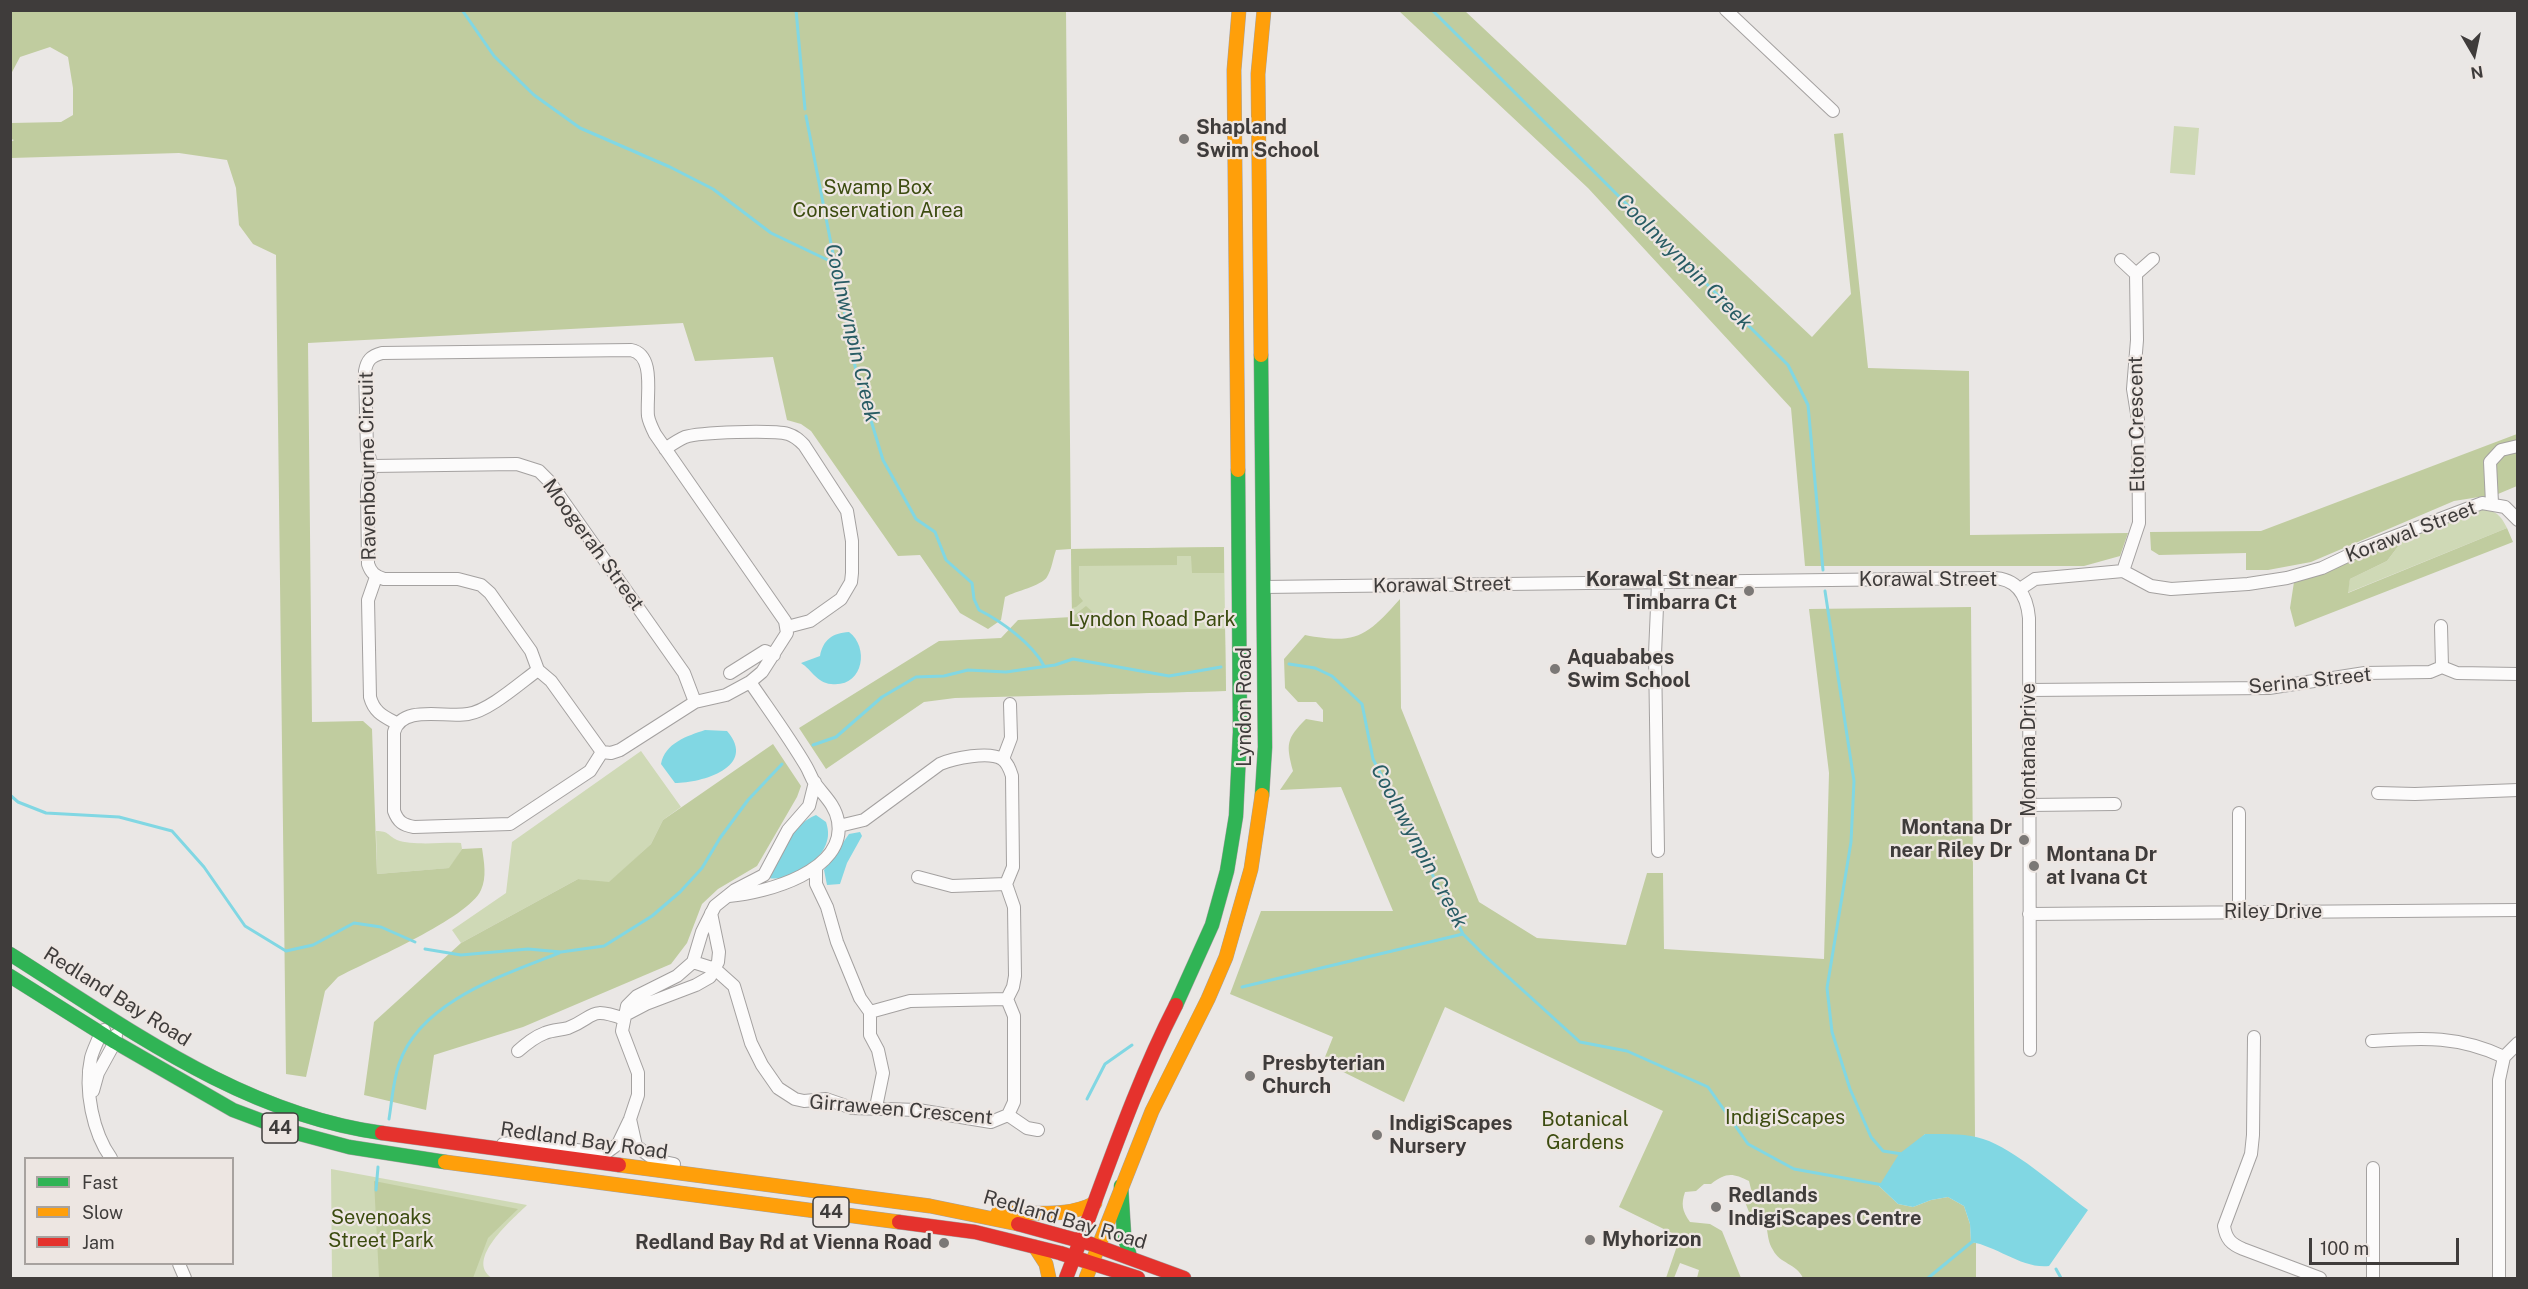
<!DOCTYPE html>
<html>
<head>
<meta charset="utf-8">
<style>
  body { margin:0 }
  #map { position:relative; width:2528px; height:1289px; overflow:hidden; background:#eae7e5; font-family:"Public Sans",sans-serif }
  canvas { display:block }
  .frame { position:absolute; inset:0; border:12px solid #3f3c3b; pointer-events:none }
  .legend { position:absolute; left:24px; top:1157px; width:210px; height:108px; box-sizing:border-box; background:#ede6e2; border:2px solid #a7a29f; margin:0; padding:8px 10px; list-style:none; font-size:18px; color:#3f3c3b }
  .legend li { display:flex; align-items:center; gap:12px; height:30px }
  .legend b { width:30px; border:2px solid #a7a29f }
  .north { position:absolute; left:2444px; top:24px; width:60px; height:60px; -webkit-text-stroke:4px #ede6e2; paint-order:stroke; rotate:171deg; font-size:16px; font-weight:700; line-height:24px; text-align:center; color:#3f3c3b }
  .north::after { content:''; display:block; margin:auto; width:21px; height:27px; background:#3f3c3b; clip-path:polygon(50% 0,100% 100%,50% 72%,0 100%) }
  .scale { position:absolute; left:2309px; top:1238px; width:150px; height:27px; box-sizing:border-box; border:3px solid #3f3c3b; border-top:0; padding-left:8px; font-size:18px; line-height:21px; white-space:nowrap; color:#3f3c3b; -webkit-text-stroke:4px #ede6e2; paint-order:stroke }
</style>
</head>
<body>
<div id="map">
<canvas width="2528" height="1289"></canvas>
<div class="frame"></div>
<ul class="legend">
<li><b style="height:8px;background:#30b455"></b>Fast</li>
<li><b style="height:8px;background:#ff9f0a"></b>Slow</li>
<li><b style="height:8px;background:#e5322d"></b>Jam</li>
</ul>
<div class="north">N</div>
<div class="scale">100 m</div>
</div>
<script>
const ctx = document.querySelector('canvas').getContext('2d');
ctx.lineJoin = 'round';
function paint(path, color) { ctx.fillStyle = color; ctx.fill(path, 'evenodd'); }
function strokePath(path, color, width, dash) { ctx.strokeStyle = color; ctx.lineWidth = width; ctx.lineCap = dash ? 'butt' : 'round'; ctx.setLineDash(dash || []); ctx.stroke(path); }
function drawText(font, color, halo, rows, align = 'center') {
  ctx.font = font + ' "Public Sans",sans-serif'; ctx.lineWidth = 4.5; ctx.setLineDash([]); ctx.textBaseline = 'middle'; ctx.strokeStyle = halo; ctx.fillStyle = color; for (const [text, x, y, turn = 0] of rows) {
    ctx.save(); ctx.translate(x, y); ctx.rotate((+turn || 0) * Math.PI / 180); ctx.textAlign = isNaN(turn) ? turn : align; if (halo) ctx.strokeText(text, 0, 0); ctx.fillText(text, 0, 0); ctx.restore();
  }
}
const green = new Path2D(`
  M2174 126 2199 128 2195 175 2170 173Z
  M2478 509C2494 510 2500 513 2507 528L2347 593 2350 579 2387 561 2406 536Z
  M1224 547 1226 691 1073 695 1071 549Z
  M641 751 681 807 663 820 651 844 609 883 578 879 461 943 452 930 506 893 512 842Z
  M376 831C389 831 387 835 397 840 413 846 444 842 461 843L462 849 450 868 377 874Z
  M331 1169 527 1205C513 1219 464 1260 492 1278H332Z`);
const forest = new Path2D(`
  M11 10 1066 11 1071 549 1224 547V573H1192L1191 556H1177V565L1079 566V596L1083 601 1076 607 1072 608 1071 549 1056 550C1053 558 1052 569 1047 577 1041 586 1016 591 1005 597L1001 620 988 629 960 613 920 555 898 556 811 431 801 424 787 420 773 357 695 361 683 323 308 343 312 722 363 721 372 729 377 874 449 868 462 849 482 848C484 862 487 877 481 890 469 918 368 961 338 977L325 991 306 1077 286 1074 276 255 253 244 239 225 236 188 227 160 179 153 11 158V142L14 140 11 139V123L61 122 73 115V88L68 57 50 47 20 57 11 74Z
  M1399 11H1465L1812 337 1851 294 1834 134 1843 133 1868 368 1969 371 1970 535 2128 533 2120 556 2084 566H1805L1791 408 1588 188Z
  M2517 434V486L2498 494 2454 501 2311 562 2268 570H2246V553L2159 555 2151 550 2150 532 2261 531Z
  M2507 528 2513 542 2295 627 2290 608 2294 582 2406 536 2387 561 2350 579 2348 593Z
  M1400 599 1401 708 1479 902 1537 938 1626 945 1647 873H1663L1664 949 1824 959 1829 773 1809 609 1971 607 1975 1137 1925 1134 1879 1186 1898 1204 1913 1207 1931 1200 1948 1197 1964 1206 1970 1224 1971 1242 1976 1243V1278H1803C1796 1263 1780 1264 1773 1250 1764 1235 1772 1227 1757 1212H1749L1745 1202 1752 1193 1749 1181C1733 1173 1726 1172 1711 1184H1704L1696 1191 1685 1192C1681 1204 1682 1211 1690 1222L1710 1224 1722 1231 1741 1278H1697L1699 1270 1680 1263 1674 1278H1666L1678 1243 1674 1234 1619 1207 1663 1111 1445 1007 1404 1102 1323 1062 1333 1037 1230 994 1261 911H1393L1341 787 1280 790 1293 771C1286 744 1286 739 1306 719L1323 722V710L1316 702H1298L1285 688 1284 659 1305 635C1357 645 1367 636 1400 599Z
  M1086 606 1113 630 1225 629 1226 691 955 698 924 702 826 769 799 728 939 641 1001 638 1018 620 1072 617Z
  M773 744 801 786 797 797 757 866 718 889 702 904 687 943 671 964 523 1027 434 1055 426 1110 364 1095 374 1022 461 943 578 879 609 882 651 844 663 820Z
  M374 1181 518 1209 488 1238 473 1278H379Z`);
const water = new Path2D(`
  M849 632C870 648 863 688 831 684 817 683 812 670 801 663L820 656C823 640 832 633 849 632Z
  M705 730 727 731C758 767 702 783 675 783L661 764C665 743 687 736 705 730Z
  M816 815 826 822C828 828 829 835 827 841 822 862 790 882 769 878 779 857 792 824 816 815Z
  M860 832 862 836 847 863 840 884 827 885 824 870 849 834Z
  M1925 1134C1946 1134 1970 1133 1989 1141 2023 1156 2058 1188 2088 1210L2049 1266C2022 1269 1997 1246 1971 1242L1970 1224 1964 1206 1948 1197 1931 1200 1913 1207 1898 1204 1879 1186 1899 1154Z`);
const stream = new Path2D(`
  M462 10 494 56 534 95 580 128 670 167 713 189 771 233 834 263
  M796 10 805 109
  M1432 10 1788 365 1808 405 1823 570
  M806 116 856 371 883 460 916 519 935 532 946 560 972 583 974 599 979 610C1001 621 1033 644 1044 666
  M1825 591 1854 781 1851 842 1827 988 1832 1032 1850 1089 1871 1137 1883 1151 1902 1154
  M1289 664 1315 668 1332 676 1362 704 1373 759 1463 934 1484 955 1580 1042 1627 1051 1708 1087 1748 1144 1794 1169 1883 1185
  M813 745 836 737 882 697 916 677 944 676 968 670 1006 672 1055 665 1073 659 1169 676 1221 667
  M10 795 18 802 46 813 119 817 172 831 204 867 245 926 286 951 313 945 354 923 381 927 415 942
  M425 949 461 955 528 949 561 952 604 946 652 916 680 892 702 868 720 838 748 800 782 764
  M1242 987 1463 934
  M1087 1099 1105 1064 1132 1045
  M389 1119C392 1101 393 1081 399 1064 420 1001 504 975 559 953
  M376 1190 378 1167
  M2056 1269 2061 1278
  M1928 1278 1973 1241`);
const street = new Path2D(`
  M1726 10 1833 111
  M2121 260 2136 274 2153 259
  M631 350C656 355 646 396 648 416 649 422 652 428 655 434L785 621 787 633 762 672 750 682 726 695 695 702 620 750 611 753 602 752 551 681 538 670 531 651 490 593 481 585 458 579H384C375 576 371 573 368 564L367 486 372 466 367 449 365 371C367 360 371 356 382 353Z
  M665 449C671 445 678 440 685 437 700 432 773 430 788 434 795 436 799 440 804 445L847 511 852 541V573L851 582 841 599 810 621 787 627
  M372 466 517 464 539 471 549 481 684 673 695 702
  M2492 503 2490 462 2501 450 2518 446
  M2123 571 2139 523 2138 420 2133 389 2137 340 2136 274
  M376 577 368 600 370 697C374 712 383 716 396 723
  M1263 587 1992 578C2017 578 2027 595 2029 618L2030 1050
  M2020 589 2035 579 2123 571 2151 586 2171 589 2248 584 2287 578 2322 568 2364 548 2482 503 2505 507 2518 520
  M2441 626 2442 667
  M538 670C520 683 489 711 468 714 445 718 402 704 394 732V811C398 822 403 825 414 827L510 824 590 771 602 752
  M730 673 765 651 774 655
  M2029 690 2269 688 2365 673 2430 672 2442 667 2457 673 2518 674
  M1003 759 1011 738 1010 704
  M2378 793 2415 794 2518 790
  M2029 805 2115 804
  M839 826 864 820 940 764C954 758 989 751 1002 759 1008 763 1010 770 1012 776L1013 867 1006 884 952 886 918 877
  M1658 851 1655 654 1658 583
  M1006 884 1014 907 1015 976 1013 987 1007 999
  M729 896C766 893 847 871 838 821 835 804 823 795 814 782 811 777 809 771 806 766 789 737 769 710 750 682
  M2239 912V813
  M2029 914 2518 910
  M693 962 715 969 734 986 751 1043 762 1065 778 1088 795 1099 804 1101 826 1099 852 1108 918 1110 991 1122 1008 1115 1014 1102V1016L1007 999 910 1001 870 1012 860 998 837 942 827 907 816 884V867
  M870 1012V1035L878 1050 883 1073 876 1107
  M625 1015 646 1004 696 985 710 977 718 962 719 952 711 913
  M104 1030 101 1032C98 1041 93 1050 91 1058 84 1090 93 1133 111 1158
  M2254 1037 2253 1135 2251 1154 2224 1226C2226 1239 2231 1244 2243 1249L2320 1278
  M2372 1041C2422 1038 2457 1035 2504 1057
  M518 1051C526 1044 534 1037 545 1033 552 1030 560 1030 568 1028 596 1017 588 1006 624 1019
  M93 1091 98 1073 115 1042 116 1035
  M1008 1115 1027 1128 1038 1130
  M630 1119 636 1146 655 1160 674 1164
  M503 1144 519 1142 598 1153 607 1152 618 1144 630 1119 638 1095V1073L622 1031 627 1006 637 996 677 976 693 962 702 932 715 906 735 890 764 875 788 830 809 806 815 782
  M179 1264 185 1278
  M2373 1278V1168
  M2499 1278V1080L2504 1057 2518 1043`);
const fast = new Path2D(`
  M1261 355 1265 747 1262 795
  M10 954C126 1027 242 1114 382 1133
  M10 976 115 1042 233 1110 289 1131 349 1147 445 1162
  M1176 1005 1212 925 1227 871 1236 816 1240 732 1238 470
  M1121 1186 1124 1234 1130 1257`);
const slow = new Path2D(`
  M1261 355 1258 74 1264 10
  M1238 470 1234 70 1239 10
  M445 1162 899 1222
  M619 1165 930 1206 1018 1224
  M998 1213C1030 1211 1065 1219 1095 1203
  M1035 1247 1046 1264 1049 1278
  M1086 1278 1152 1111 1208 999 1226 957 1251 869 1262 795`);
const jam = new Path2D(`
  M382 1133 619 1165
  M899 1222 975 1232 1060 1253 1138 1278
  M1018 1224 1091 1244 1184 1278
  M1066 1278C1102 1186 1131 1093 1176 1005`);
const markers = [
  [1184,139,6,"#7b7876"],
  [1749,591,6,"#7b7876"],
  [1555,669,6,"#7b7876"],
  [2024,840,6,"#7b7876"],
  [2034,866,6,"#7b7876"],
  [1250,1076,6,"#7b7876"],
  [1377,1135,6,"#7b7876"],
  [1716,1207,6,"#7b7876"],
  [1590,1240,6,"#7b7876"],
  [944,1243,6,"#7b7876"]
];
const shields = [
  [280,1128,36],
  [831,1212,36]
];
const shieldNames = [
  ["44",280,1128],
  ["44",831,1212]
];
const poiNames = [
  ["Shapland",1196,128],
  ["Swim School",1196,151],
  ["Korawal St near",1737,580,"right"],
  ["Timbarra Ct",1737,603,"right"],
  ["Aquababes",1567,658],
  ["Swim School",1567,681],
  ["Montana Dr",2012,828,"right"],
  ["near Riley Dr",2012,851,"right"],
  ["Montana Dr",2046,855],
  ["at Ivana Ct",2046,878],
  ["Presbyterian",1262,1064],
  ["Church",1262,1087],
  ["IndigiScapes",1389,1124],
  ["Nursery",1389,1147],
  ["Redlands",1728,1196],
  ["IndigiScapes Centre",1728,1219],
  ["Myhorizon",1602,1240],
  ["Redland Bay Rd at Vienna Road",932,1243,"right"]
];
const parkNames = [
  ["Swamp Box",878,188],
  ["Conservation Area",878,211],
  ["Lyndon Road Park",1152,620],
  ["IndigiScapes",1785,1118],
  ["Botanical",1585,1120],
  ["Gardens",1585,1143],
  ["Sevenoaks",381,1218],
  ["Street Park",381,1241]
];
const streetNames = [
  ["Elton Crescent",2137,424,-91],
  ["Ravenbourne Circuit",368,466,-91],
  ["Korawal Street",2411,532,-21],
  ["Moogerah Street",593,545,54],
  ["Korawal Street",1928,580],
  ["Korawal Street",1442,585,-1],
  ["Serina Street",2310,681,-6],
  ["Lyndon Road",1245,707,-90],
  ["Montana Drive",2029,750,-90],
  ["Riley Drive",2273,912],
  ["Redland Bay Road",117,997,32],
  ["Girraween Crescent",901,1110,5],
  ["Redland Bay Road",584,1141,8],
  ["Redland Bay Road",1065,1220,16]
];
const waterNames = [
  ["Coolnwynpin Creek",1684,262,45],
  ["Coolnwynpin Creek",852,333,77],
  ["Coolnwynpin Creek",1419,846,62]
];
paint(green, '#cfd9b6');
paint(forest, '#c0cc9f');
paint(water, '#81d7e3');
strokePath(stream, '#81d7e3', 3);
strokePath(street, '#a4a1a0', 14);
strokePath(fast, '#a4a1a0', 15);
strokePath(slow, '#a4a1a0', 15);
strokePath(jam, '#a4a1a0', 15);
strokePath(street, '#fcfbfb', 12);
strokePath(fast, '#30b455', 14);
strokePath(slow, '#ff9f0a', 14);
strokePath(jam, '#e5322d', 14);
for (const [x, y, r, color] of markers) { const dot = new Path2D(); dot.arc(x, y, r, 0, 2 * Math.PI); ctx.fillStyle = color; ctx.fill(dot); strokePath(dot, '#ede6e2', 2); }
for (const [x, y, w] of shields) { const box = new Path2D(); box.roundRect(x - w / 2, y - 15, w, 30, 4.5); ctx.fillStyle = '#ede6e2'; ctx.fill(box); strokePath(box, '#3f3c3b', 1.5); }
drawText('bold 18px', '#3f3c3b', null, shieldNames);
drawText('bold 20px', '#3f3c3b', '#ede6e2', poiNames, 'left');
drawText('20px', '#3c4c10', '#ede6e2', parkNames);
drawText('20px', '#3f3c3b', '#ede6e2', streetNames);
drawText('italic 21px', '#285c64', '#ede6e2', waterNames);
</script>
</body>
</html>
